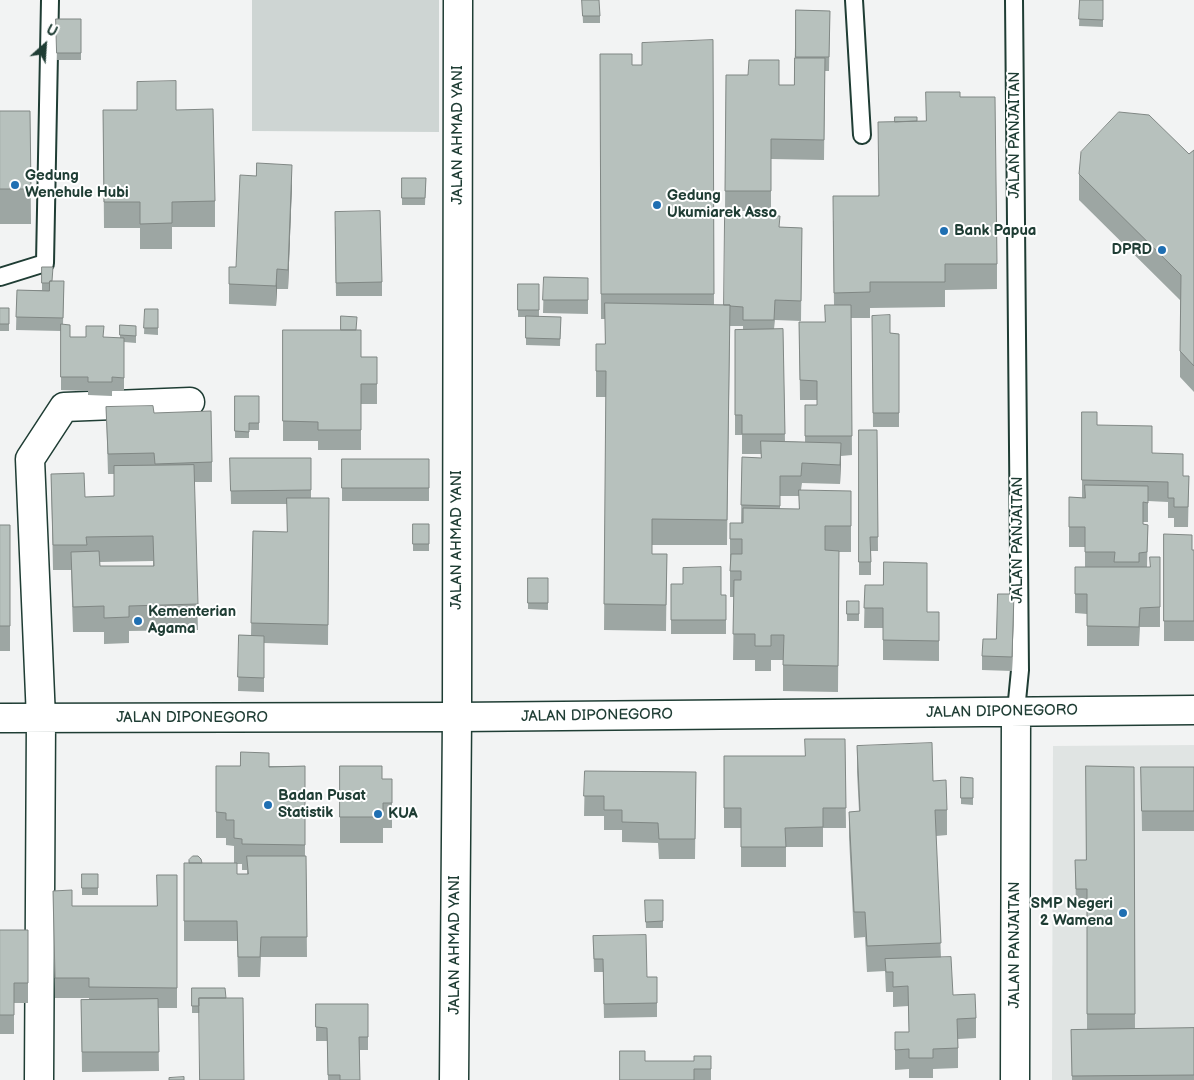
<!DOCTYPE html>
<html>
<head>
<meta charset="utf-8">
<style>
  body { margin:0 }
  #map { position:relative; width:1194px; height:1080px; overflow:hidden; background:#f2f3f3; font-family:"Balsamiq Sans",sans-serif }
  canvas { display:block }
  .north { position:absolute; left:20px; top:20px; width:50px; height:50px; -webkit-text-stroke:4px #fff; paint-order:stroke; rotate:26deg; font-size:14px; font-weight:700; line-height:20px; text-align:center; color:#1f3d34 }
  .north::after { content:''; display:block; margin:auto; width:18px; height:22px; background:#1f3d34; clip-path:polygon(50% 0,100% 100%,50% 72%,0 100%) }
</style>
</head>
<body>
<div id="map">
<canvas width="1194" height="1080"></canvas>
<div class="north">U</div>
</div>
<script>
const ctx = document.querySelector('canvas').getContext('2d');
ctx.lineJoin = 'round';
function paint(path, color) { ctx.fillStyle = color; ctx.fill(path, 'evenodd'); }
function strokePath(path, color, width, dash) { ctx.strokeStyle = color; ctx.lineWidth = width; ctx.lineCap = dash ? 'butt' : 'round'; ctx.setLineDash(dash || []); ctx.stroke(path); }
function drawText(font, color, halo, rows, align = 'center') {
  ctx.font = font + ' "Balsamiq Sans",sans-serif'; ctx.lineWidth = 4; ctx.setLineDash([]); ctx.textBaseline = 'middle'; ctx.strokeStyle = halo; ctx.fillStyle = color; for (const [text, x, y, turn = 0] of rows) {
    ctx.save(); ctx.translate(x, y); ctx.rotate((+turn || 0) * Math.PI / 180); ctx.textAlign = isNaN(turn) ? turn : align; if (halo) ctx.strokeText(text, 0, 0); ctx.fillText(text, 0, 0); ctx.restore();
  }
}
const built = new Path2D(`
  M1194 745V1080H1052L1053 746Z`);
const green = new Path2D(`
  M252 0H439V132L252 131Z`);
const service = new Path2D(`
  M854 0 862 135
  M1014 0 1020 670 1016 711
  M0 277 45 263 50 0`);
const minor = new Path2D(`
  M0 718 457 717 1194 710
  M39 1080 41 719 30 459 64 407 190 402
  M1015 1080 1016 711`);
const secondary = new Path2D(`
  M454 1080 457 717 458 0`);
const wall = new Path2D(`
  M582 0 600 16V23H583Z
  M1080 0H1103V27L1079 26Z
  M796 10 830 11 829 71H825L824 160 771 159V211H725L726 75 779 85H794Z
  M56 19H81V60H57Z
  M713 40 714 305H724L780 227 802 228 801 321 775 320 774 329H783L785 441 805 442V405H817V400H800L799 322H825V305H834L833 221 878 196 917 121H926L960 97 997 264V289L945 290V307L870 308V318H851L852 455 841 456 840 484 802 483 801 490 851 517V552H839L838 692 783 691V660H771V671H755V660H733L734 597H730V539L741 523 742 457 761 458V454H742V435H735V330H743V326H730L727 545H652V554H667L666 631 604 630 606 397H596V344H605V319H601L600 54 632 65H642ZM780 496H799V509H780Z
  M137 82 176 110 215 201V227H172V249H140V228H104L103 110H137Z
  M0 111H30L31 224H0Z
  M1194 150V392L1180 377V300L1079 200V174L1189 154Z
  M402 178H426L425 205H402Z
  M292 184 288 289H277L276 306 229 304V267H236Z
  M335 226 382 282V296H336Z
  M42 267 52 281H64L63 325 70 337 120 338V325L136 326V343L124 342V391H112V396L88 395V391L61 390V331L16 330 17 290H42Z
  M544 277 588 278V314L543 313Z
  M518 284H539V317H561L560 346 526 345V317H518Z
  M0 308H9V331H0Z
  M145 309H158V335L144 334Z
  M872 316 890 333 899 334V427H873Z
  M283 330H357L361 357H377V404H361V450H318V441H283Z
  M235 396 259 423V430H249V438H235Z
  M106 407 154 413 212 462V482H194L198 630 129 631V643L104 644V632H73L71 570H53L51 474 85 497 114 496V474H108ZM153 561V566H100V562Z
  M1082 412 1097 425 1152 453 1183 476H1189L1188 527H1174V518H1168V502L1148 501V522H1143V524L1148 525 1147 567H1150L1160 557V627H1140L1139 646H1087V614L1075 613V567H1085V547H1069V497L1082 498Z
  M859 430H877L878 551H871V575H859Z
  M230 458H311V498H329L328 645 264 643V692L238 691 239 635H251L253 531 287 532V504H231Z
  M342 459H429V501H342Z
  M413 524H429V551H413Z
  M0 525H10V651H0Z
  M1164 534 1192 550H1194V641H1164Z
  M528 578H548V610L528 609Z
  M671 584 721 595H726V634H671Z
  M865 585 927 612H939V661L883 660V628H864Z
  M847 601H859V621H847Z
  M1014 608 1012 671 982 670V656L996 639Z
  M845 739 846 828H823V847H786V867H741V828H724V756H805Z
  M857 746 933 781 947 810V835L936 836 941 957 953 995 976 1018V1038L958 1039V1068L933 1069V1078H909V1069L895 1070V1032H909L908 1006 893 1007V992H886L885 971 867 972 865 937 854 938 849 837V812L859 811 857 772Z
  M216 766H305V856H306L307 957H261L260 977H238L237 941H184V863H234V846L226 845V838H216ZM237 864H242V870H247V874H237Z
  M340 766 382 779H392V828H383V843H340Z
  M1134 767 1135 1029 1194 1028V1080H1072L1071 1030H1087V909H1076L1075 860H1086Z
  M1141 767H1194V831H1142Z
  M585 771 696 772 695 859H659L658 843 622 842V830H604V816H584Z
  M961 777 973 778V805L961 804Z
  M82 874H98V895H82Z
  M177 875V1008H158L159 1071 82 1072 81 1000H89V998H55L53 891 72 906H157Z
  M645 900H663V928H646Z
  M0 930H28V1003H14V1034H0Z
  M593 936 647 977H657V1017L604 1018 603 972H594Z
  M192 988 226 998 199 1013H192Z
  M316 1004H368V1050H360V1080H328L327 1041H316Z
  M711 1056V1080H620L645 1061H694Z`);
const shadedWall = new Path2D(`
  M292 165V184L288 289V270Z
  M277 269V289L276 306V286Z
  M841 443V462L840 484V465Z
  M1014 594V608L1012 671V657Z`);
const building = new Path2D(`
  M582 0H599L600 16H583Z
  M1080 0H1103V20L1079 19Z
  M796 10 830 11 829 57H796Z
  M56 19H81V53H57Z
  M713 40 714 294H601L600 54H632V65H642V43Z
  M795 58H825L824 140 771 139V191H725L726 75H748L749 60H779V85H794Z
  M176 81V110L213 109 215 201 172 202V223L140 224V202H104L103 110H137V82Z
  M926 92H960V97H995L997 264H945V282H870V292L834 293 833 196H879L878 122 926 121Z
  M0 111H30L31 189H0Z
  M1119 112 1149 115 1189 154 1194 150V366L1180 351 1181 275 1079 174 1081 152Z
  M895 117H917V121L895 122Z
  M257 163 292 165 288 270 277 269 276 286 229 284V267H236L240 175 256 176Z
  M402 178H426L425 198H402Z
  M380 211 382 282 336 283 335 212Z
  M725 215 780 216 779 227 802 228 801 301 775 300 774 320H743V307L730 306V305H724Z
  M42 267H53L52 281H50L49 283H42Z
  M544 277 588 278V300H543Z
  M50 281H64L63 318 16 317 17 290 49 291Z
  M518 284H539V310H518Z
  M605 303 730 305 727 520 652 519V554H667L666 605 604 604 606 371H596V344H605Z
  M825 305H851L852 436H805V405H817V381L800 380 799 322H825Z
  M0 308H9V324H0Z
  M145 309H158V328H144Z
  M890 315V333L899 334V413H873L872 316Z
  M341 316 357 317 356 330H341Z
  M526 316 561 317 560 339 526 338Z
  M61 324 70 325V337H86V326H104L103 337 124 338V378L112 377V382H88V377H61Z
  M120 325 136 326V336L120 335Z
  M783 329 785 434H742V415H735V330Z
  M283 330H361V357H377V384H361V430H318V422L283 421Z
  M235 396H259V423H249V432L235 431Z
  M153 406 154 413 211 411 212 462 155 464 154 453 108 454 106 407Z
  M1082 412H1097V425L1152 426V453L1183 454V476H1189L1188 507H1174V498H1168V482L1082 480Z
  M859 430H877L878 537H870L871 562H859Z
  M761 441 841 443 840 465 802 463 801 476H780V506L741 505 742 457 761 458Z
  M230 458H311V490L231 491Z
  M342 459H429V488H342Z
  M194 465 198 604 129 606V617L104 618V606L73 607 71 552 99 551 100 566H154L153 536 86 537 87 545H53L51 474 84 473 85 497 114 496V466Z
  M1085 485 1148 486V503L1143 502V524L1148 525 1147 552 1139 553V562H1114L1115 552H1085V527H1069V497L1085 498Z
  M799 490 851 491V526H825V550L839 551 838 666 783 665 784 635H771V646H755V634H733L734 580H741V571H730L731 554H742V539H730V523H743V508L799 509Z
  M287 498H329L328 625 251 623 253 531 287 532Z
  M413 524H429V544H413Z
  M0 525H10V626H0Z
  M1164 534 1192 535V550H1194V621H1164Z
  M1150 557H1160V607L1140 608 1139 627 1087 626V594H1075V567H1150Z
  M884 562 927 563V612H939V641L883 640V608H864L865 585H883Z
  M721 567V595H726V620H671V584H683V568Z
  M528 578H548V603H528Z
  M998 594H1014L1012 657 982 656 983 639H996Z
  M847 601H859V614H847Z
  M239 635 264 636V678L238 677Z
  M805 739H845L846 808H823V827L785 828 786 847H741V808H724V756H805Z
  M932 743 933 781 946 780 947 810H935L941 943 867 946 865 912H854L849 812 860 811 857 746Z
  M241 752 269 753V767L305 766V845L242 844V839L234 838V820H226V813L216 812V766H240Z
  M340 766H382V779H392V803H383V817H340Z
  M1086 766 1134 767 1135 1014H1087V889H1076L1075 860H1086Z
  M1141 767H1194V811H1142Z
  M585 771 696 772 695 839H659L658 823 622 822V810H604V796H584Z
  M961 777 973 778V798H961Z
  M193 856H198L201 859 202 863H189V860Z
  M247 856H306L307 937H261L260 957H238L237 921H184V863H237V874H248Z
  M82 874H98V888H82Z
  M157 875H177V988L89 987V978H55L53 891 72 890V906H157Z
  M645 900H663V921L646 922Z
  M0 930H28V983H14V1015H0Z
  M646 935 647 977H657V1003L604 1004 603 959H594L593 936Z
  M951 957 953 995 975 994 976 1018 957 1019 958 1048 933 1049V1058H909V1049L895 1050V1032H909L908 986 893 987V972H886L885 959Z
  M192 988H225L226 998H199V1006H192Z
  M199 998H243L244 1080H200Z
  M158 999 159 1052H82L81 1000Z
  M316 1004H368V1037H359L360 1080H340V1075H328L327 1028 316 1027Z
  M1194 1028V1075L1072 1076 1071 1030Z
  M620 1051H645V1061H694V1056H711V1069H694V1080H620Z
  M184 1077V1080H169V1078Z`);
const markers = [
  [15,185,5,"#1f6fb2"],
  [657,205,5,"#1f6fb2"],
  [944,231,5,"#1f6fb2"],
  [1162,250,5,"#1f6fb2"],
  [138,621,5,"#1f6fb2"],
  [268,805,5,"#1f6fb2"],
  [378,814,5,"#1f6fb2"],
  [1123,913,5,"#1f6fb2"]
];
const streetNames = [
  ["JALAN AHMAD YANI",458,135,-90],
  ["JALAN PANJAITAN",1015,135,-90],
  ["JALAN AHMAD YANI",457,540,-90],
  ["JALAN PANJAITAN",1018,540,-90],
  ["JALAN DIPONEGORO",1002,712,-1],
  ["JALAN DIPONEGORO",597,716,-1],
  ["JALAN DIPONEGORO",192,718],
  ["JALAN AHMAD YANI",455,945,-90],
  ["JALAN PANJAITAN",1015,945,-90]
];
const poiNames = [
  ["Gedung",25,176],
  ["Wenehule Hubi",25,193],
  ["Gedung",667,196],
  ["Ukumiarek Asso",667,213],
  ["Bank Papua",954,231],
  ["DPRD",1152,250,"right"],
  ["Kementerian",148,612],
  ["Agama",148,629],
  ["Badan Pusat",278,796],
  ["Statistik",278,813],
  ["KUA",388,814],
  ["SMP Negeri",1113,904,"right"],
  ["2 Wamena",1113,921,"right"]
];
paint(built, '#e0e4e3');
paint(green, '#ced5d3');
strokePath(service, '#1f3d34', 20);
strokePath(minor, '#1f3d34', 31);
strokePath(secondary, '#1f3d34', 31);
strokePath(service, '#fff', 16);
strokePath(minor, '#fff', 28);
strokePath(secondary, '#fff', 28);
paint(wall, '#9da6a3');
paint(shadedWall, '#808784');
paint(building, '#b7c1bd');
strokePath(building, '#808784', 1);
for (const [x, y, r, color] of markers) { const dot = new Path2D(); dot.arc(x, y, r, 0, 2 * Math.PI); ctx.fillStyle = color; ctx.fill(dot); strokePath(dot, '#fff', 2); }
drawText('15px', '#1f3d34', '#fff', streetNames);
drawText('bold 15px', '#1f3d34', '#fff', poiNames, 'left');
</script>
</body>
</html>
